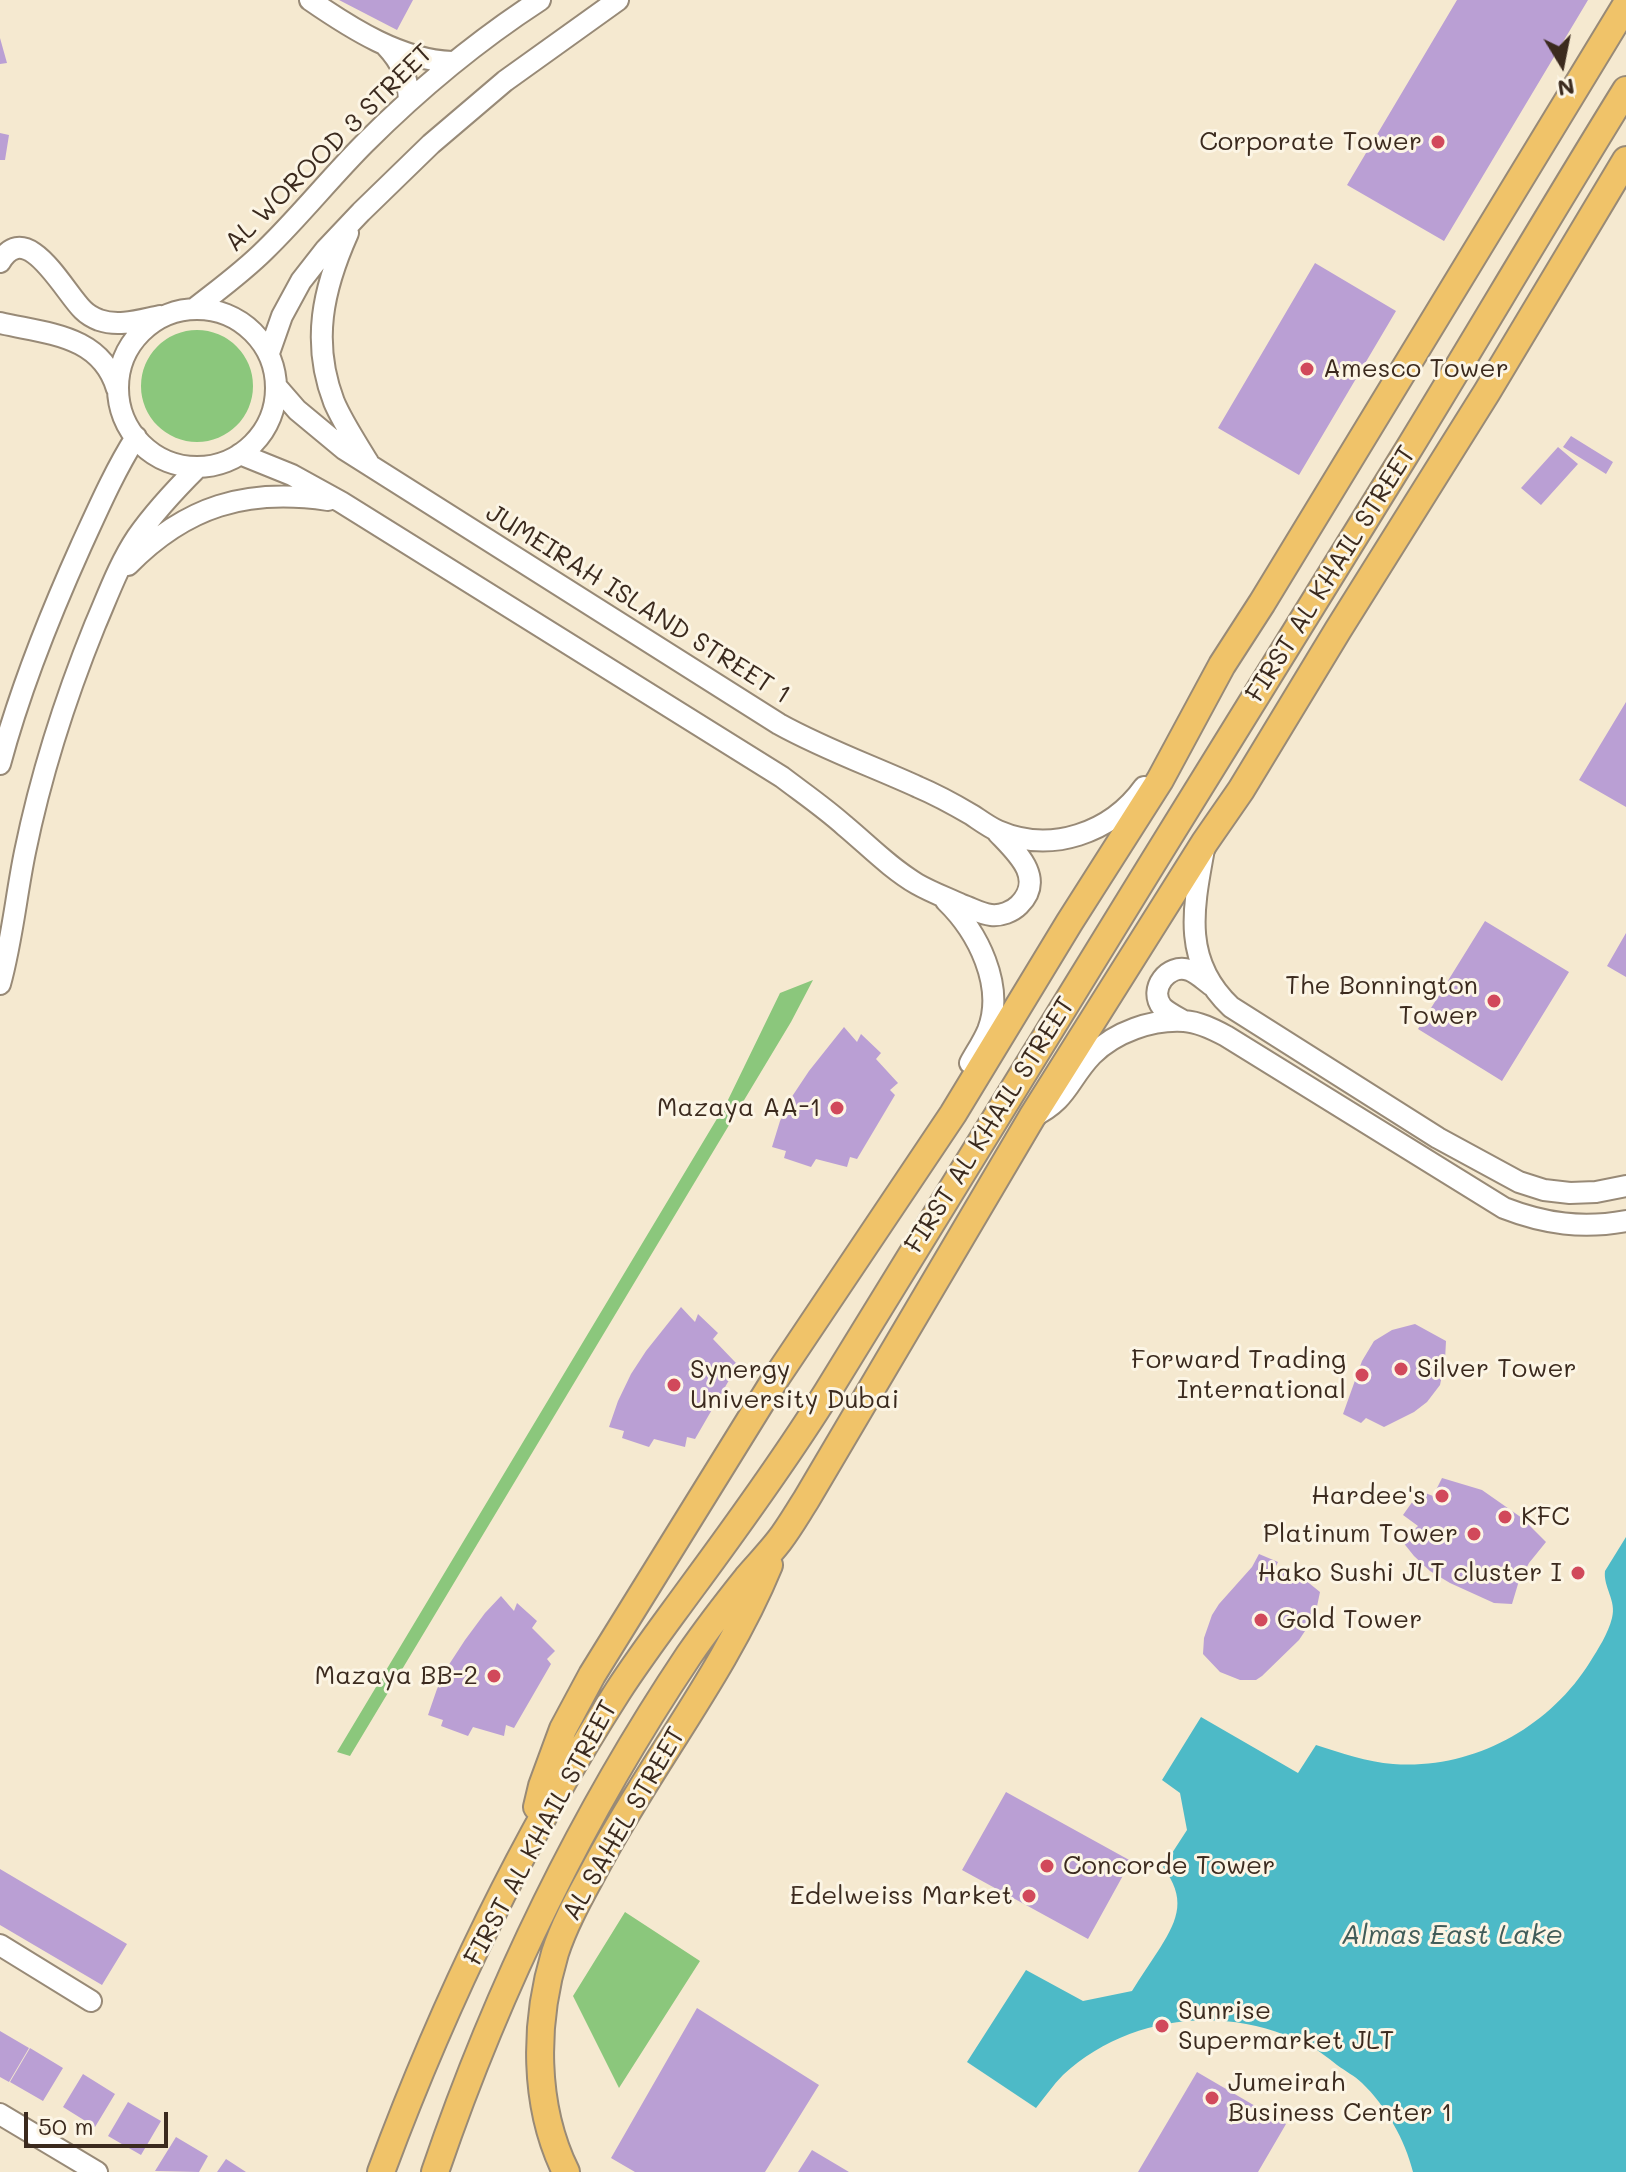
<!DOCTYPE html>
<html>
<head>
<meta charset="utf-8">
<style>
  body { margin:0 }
  #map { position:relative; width:1626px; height:2172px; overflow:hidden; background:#f5e9d0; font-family:Mali,sans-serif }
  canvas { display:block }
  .north { position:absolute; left:1522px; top:24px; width:80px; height:80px; -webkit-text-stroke:6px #fcf5e5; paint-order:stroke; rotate:170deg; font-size:22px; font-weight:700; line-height:32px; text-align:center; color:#3b2a1e }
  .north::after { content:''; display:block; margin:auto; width:28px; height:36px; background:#3b2a1e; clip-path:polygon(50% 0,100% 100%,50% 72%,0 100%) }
  .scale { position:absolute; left:24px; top:2112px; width:144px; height:36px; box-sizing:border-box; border:4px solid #3b2a1e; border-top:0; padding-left:10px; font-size:24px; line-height:28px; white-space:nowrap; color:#3b2a1e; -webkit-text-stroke:6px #fcf5e5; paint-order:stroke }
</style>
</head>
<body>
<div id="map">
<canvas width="1626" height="2172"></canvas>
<div class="north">N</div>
<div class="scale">50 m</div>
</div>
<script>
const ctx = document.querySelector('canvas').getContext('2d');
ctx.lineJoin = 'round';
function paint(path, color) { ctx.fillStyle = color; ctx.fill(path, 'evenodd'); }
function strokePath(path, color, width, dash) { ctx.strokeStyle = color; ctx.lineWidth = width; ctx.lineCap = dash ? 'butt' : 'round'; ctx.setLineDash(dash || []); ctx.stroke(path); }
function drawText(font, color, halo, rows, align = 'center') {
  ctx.font = font + ' Mali,sans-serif'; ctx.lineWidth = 6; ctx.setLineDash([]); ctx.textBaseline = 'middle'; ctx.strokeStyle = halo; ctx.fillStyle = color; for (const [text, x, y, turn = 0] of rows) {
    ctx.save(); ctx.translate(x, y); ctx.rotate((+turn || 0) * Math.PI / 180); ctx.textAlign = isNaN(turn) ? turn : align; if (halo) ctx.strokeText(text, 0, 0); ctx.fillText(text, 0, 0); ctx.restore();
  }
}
const green = new Path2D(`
  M141 386a56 56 0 1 1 112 0a56 56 0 1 1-112 0Z
  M813 980 791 1022 350 1756 337 1752 727 1102 780 993Z
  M625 1912 700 1961 619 2088 573 1996Z`);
const water = new Path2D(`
  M1626 1537V2172H1413C1405 2140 1386 2106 1362 2083 1355 2076 1345 2071 1337 2065 1328 2058 1318 2050 1308 2044 1301 2040 1293 2037 1285 2035 1211 2006 1122 2020 1063 2075 1053 2085 1045 2097 1036 2108L967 2062 1026 1970 1083 2001 1132 1991C1141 1976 1151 1962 1160 1948 1179 1918 1186 1898 1163 1867L1187 1830 1180 1793 1162 1780 1201 1717 1298 1773 1316 1745C1341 1753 1367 1762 1393 1764 1472 1770 1549 1728 1590 1662 1598 1649 1608 1634 1612 1618 1617 1601 1603 1587 1605 1571Z`);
const building = new Path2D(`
  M339 0H413L397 30Z
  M1457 0H1588L1444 241 1347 185Z
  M0 38 7 63 0 64Z
  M0 133 9 135 5 160H0Z
  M1315 263 1396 311 1299 475 1218 428Z
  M1571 436 1613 462 1606 474 1563 447Z
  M1558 447 1578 464 1541 505 1521 488Z
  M1626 702V807L1579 780Z
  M1485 921 1569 972 1502 1081 1418 1029Z
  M1626 933V977L1607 966Z
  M844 1027 857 1042 861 1034 881 1053 876 1059 898 1083 890 1090 895 1095 857 1159 850 1157 847 1167 816 1159 811 1167 784 1158 786 1151 772 1147 780 1121 793 1095 809 1071Z
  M681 1307 695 1322 698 1314 718 1333 713 1339 736 1363 728 1370 732 1375 695 1439 687 1437 685 1447 654 1439 649 1447 622 1438 624 1431 609 1427 618 1401 631 1374 646 1351Z
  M1415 1324 1446 1341 1445 1360 1440 1385 1427 1402 1414 1412 1384 1427 1366 1418 1361 1423 1343 1414 1362 1361 1374 1341 1392 1330Z
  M1442 1478 1482 1490 1522 1518 1546 1542 1529 1563 1518 1584 1512 1604 1494 1603 1450 1583 1430 1571 1414 1556 1402 1541 1418 1526 1403 1515 1420 1491 1433 1496Z
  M1259 1554 1278 1562 1272 1574 1281 1579 1282 1573 1294 1571 1320 1592 1315 1616 1299 1640 1262 1676 1256 1680H1240L1220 1672 1203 1654 1204 1638 1212 1615 1219 1604 1252 1567Z
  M501 1596 514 1611 517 1603 537 1621 532 1628 555 1651 547 1659 551 1664 514 1728 506 1725 504 1736 473 1727 468 1736 441 1726 443 1720 428 1715 437 1689 450 1663 465 1640 485 1613Z
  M1006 1792 1131 1861 1088 1939 962 1870Z
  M0 1869 127 1944 102 1985 0 1925Z
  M697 2008 819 2085 765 2172H635L611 2158Z
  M0 2031 29 2048 9 2082 0 2077Z
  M30 2048 63 2068 43 2101 10 2082Z
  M1197 2072 1286 2124 1258 2172H1138Z
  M83 2074 115 2094 95 2127 63 2107Z
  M128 2102 161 2121 141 2155 108 2136Z
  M176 2137 208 2156 199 2172 155 2171Z
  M812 2150 849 2172H798Z
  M226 2159 246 2172H217Z`);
const minor = new Path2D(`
  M310 0C352 29 401 60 452 62
  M386 46C402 63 408 78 409 101
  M348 233C323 289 311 342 334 402 343 423 356 442 368 462
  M0 262C27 217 64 292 83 310 87 314 94 318 99 320 119 327 140 320 160 316
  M194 309C218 290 243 272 265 250 300 216 331 177 365 143 419 89 477 41 540 0
  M118 388a79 79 0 1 1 158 0a79 79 0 1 1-158 0Z
  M0 323C48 334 101 335 117 389
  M269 353 282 316 301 281 326 249 361 212 431 144 505 81 618 0
  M277 387 297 410 344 449 779 724C824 749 872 766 918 787 937 795 955 805 972 815 981 821 989 827 998 831 1051 854 1111 833 1144 787
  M240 454 292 475 341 502 782 777C803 793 825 808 845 826 869 846 890 868 917 884 931 892 947 898 962 905 971 908 981 914 991 915 1001 916 1012 912 1019 905 1046 878 1016 852 998 833
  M128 565C186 506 246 488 328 500
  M0 764C20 689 49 617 81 546 98 509 114 472 136 437
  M1204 849C1193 909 1182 961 1231 1007L1438 1138 1519 1182 1544 1190 1570 1193 1596 1192 1626 1186
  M946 901C978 932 1005 986 988 1030 983 1042 976 1052 970 1063
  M0 984C12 941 16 896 25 852 41 774 65 699 95 625 108 595 119 564 137 537 155 511 176 489 197 468
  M1184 1021C1177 1017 1168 1013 1162 1007 1148 989 1168 963 1189 970 1197 973 1204 980 1211 985
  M1032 1117C1068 1100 1068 1080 1092 1055 1115 1032 1152 1019 1184 1021 1199 1022 1213 1029 1226 1036L1504 1208C1545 1224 1583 1229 1626 1221
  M0 1945 91 2001
  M0 2114 97 2172`);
const major = new Path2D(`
  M537 1807 542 1786 563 1729 592 1675 776 1378 953 1114 1069 923 1160 780 1222 665 1262 603 1626 5
  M381 2172C443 2005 522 1841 618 1691 640 1657 665 1624 689 1591 737 1526 785 1460 828 1391 1018 1078 1213 767 1405 455 1479 334 1551 211 1626 90
  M435 2172C497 1990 582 1815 689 1655 707 1629 727 1603 747 1578 758 1565 769 1554 779 1541 789 1528 797 1514 806 1500L1032 1117 1205 842 1241 790 1338 630 1487 392 1626 160
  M566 2172C533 2105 534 2023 555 1953 565 1922 582 1893 597 1865 651 1763 725 1672 769 1565`);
const markers = [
  [1438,142,8,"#d1495b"],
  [1307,369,8,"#d1495b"],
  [1494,1001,8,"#d1495b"],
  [837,1108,8,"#d1495b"],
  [1401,1369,8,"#d1495b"],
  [1362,1375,8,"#d1495b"],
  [674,1385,8,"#d1495b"],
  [1442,1496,8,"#d1495b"],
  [1505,1517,8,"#d1495b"],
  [1474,1534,8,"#d1495b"],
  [1578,1573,8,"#d1495b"],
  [1261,1620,8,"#d1495b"],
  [494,1676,8,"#d1495b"],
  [1047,1866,8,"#d1495b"],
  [1029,1896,8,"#d1495b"],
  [1162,2026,8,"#d1495b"],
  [1212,2098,8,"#d1495b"]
];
const poiNames = [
  ["Corporate Tower",1422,142],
  ["Amesco Tower",1323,369,"left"],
  ["The Bonnington",1478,986],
  ["Tower",1478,1016],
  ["Mazaya AA-1",821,1108],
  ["Forward Trading",1346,1360],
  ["International",1346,1390],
  ["Silver Tower",1417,1369,"left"],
  ["Synergy",690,1370,"left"],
  ["University Dubai",690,1400,"left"],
  ["Hardee's",1426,1496],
  ["KFC",1521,1517,"left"],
  ["Platinum Tower",1458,1534],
  ["Hako Sushi JLT cluster I",1562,1573],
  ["Gold Tower",1277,1620,"left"],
  ["Mazaya BB-2",478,1676],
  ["Concorde Tower",1063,1866,"left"],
  ["Edelweiss Market",1013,1896],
  ["Sunrise",1178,2011,"left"],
  ["Supermarket JLT",1178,2041,"left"],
  ["Jumeirah",1228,2083,"left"],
  ["Business Center 1",1228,2113,"left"]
];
const streetNames = [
  ["AL WOROOD 3 STREET",329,148,-45],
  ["FIRST AL KHAIL STREET",1331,574,-58],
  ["JUMEIRAH ISLAND STREET 1",638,604,32],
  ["FIRST AL KHAIL STREET",990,1125,-58],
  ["AL SAHEL STREET",624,1824,-60],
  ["FIRST AL KHAIL STREET",541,1833,-62]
];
const waterNames = [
  ["Almas East Lake",1452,1935]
];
paint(green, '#8bc77c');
paint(water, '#4dbac7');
paint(building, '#ba9fd4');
strokePath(minor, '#988a77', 24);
strokePath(major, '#988a77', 30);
strokePath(minor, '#fff', 20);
strokePath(major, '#f0c369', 26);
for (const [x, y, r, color] of markers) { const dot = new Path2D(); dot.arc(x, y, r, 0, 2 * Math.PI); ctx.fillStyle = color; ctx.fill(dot); strokePath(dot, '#fcf5e5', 3); }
drawText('26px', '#3b2a1e', '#fcf5e5', poiNames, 'right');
drawText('26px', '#3b2a1e', '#fcf5e5', streetNames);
drawText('italic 28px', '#415c59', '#fcf5e5', waterNames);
</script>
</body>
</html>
